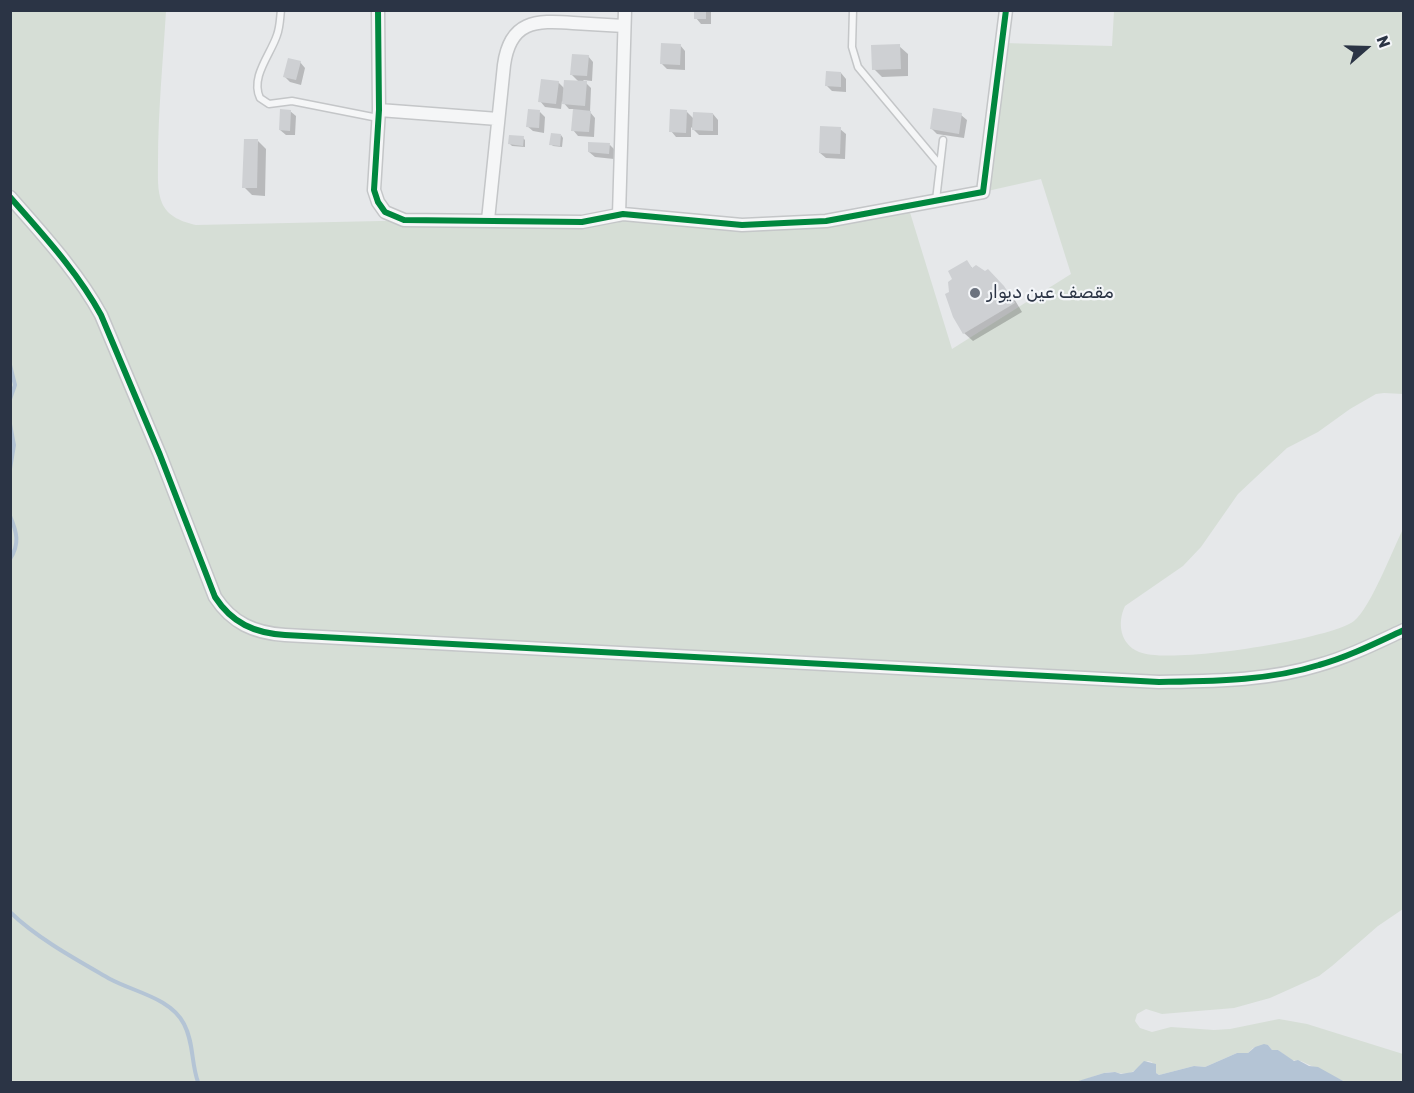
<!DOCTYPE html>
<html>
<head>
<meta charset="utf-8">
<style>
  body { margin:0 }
  #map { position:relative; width:1414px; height:1093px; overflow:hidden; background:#e6e8ea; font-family:Rubik,sans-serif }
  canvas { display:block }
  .frame { position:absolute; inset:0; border:12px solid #2b3445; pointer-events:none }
  .north { position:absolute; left:1336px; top:18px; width:60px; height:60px; -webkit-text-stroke:4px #f4f6f9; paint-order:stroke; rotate:70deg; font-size:16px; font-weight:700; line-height:24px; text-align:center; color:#2b3445 }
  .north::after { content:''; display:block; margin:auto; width:21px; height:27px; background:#2b3445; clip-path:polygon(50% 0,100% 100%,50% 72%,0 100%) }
</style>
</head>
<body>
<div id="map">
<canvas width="1414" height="1093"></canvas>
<div class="frame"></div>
<div class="north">N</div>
</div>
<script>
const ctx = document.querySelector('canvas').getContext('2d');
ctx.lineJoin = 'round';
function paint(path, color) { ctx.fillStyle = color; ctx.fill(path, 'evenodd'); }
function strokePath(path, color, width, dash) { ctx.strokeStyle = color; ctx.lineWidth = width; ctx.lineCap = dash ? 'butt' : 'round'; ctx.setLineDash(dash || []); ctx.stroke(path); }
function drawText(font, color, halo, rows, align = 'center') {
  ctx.font = font + ' Rubik,Vazirmatn,sans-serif'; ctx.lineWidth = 4.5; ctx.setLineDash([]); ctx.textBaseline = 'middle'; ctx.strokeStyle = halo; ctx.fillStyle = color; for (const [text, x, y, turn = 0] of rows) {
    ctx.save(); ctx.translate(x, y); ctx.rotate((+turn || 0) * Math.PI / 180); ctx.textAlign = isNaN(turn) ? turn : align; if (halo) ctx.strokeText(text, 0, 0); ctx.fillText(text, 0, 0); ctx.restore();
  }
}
const green = new Path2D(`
  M10 11H166C163 61 158 112 158 162 158 176 157 191 162 203 168 217 183 222 196 225L612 216 742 225 908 206 952 349 1071 274 1041 179 983 192 1003 43 1112 46 1114 11H1403V394L1384 393 1376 394 1350 409 1318 432 1287 448 1238 494 1201 547 1183 566 1125 606C1117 623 1120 644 1139 652 1169 665 1328 640 1354 621 1371 607 1392 551 1403 529V909L1378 926 1332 966 1319 976 1270 998 1234 1008 1162 1014 1146 1009 1137 1014 1135 1021 1140 1028 1152 1032 1171 1027 1214 1030 1230 1029 1279 1019 1307 1024 1403 1054V1082H1345L1301 1061 1291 1060 1278 1050H1272L1268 1045 1253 1048 1248 1053H1237L1205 1067 1194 1066 1159 1075 1156 1073 1152 1062 1148 1061C1141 1063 1138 1069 1132 1072 1126 1075 1119 1073 1113 1072 1100 1072 1088 1080 1075 1082H11Z`);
const water = new Path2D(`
  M1264 1044 1268 1045 1272 1050H1278L1294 1061 1298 1060 1309 1066 1318 1067 1345 1082H1075L1104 1073 1115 1072 1121 1074 1133 1072 1144 1061 1156 1064V1073L1159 1075 1194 1066 1205 1067 1237 1053H1248L1255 1047Z`);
const shadow = new Path2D(`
  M696 10H711V24H701L696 18Z
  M680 45 685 51V70L667 69 662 64Z
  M899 46 908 54V76L882 77 874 69Z
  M588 56 593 62 592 81 583 80 591 88 590 112 595 118 594 137 578 136 573 130 574 109H569L562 101 561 109 545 107 540 101 558 82 565 89 579 82 571 74Z
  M300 62 305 68 301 85 290 82 285 77Z
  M841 73 846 79V92L832 91 827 86Z
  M290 111 296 116 295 135H286L280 130Z
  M686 111 694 119 713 114 718 120V135H699L691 127V137H676L671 131Z
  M540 112 545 117 544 133 533 131 527 126Z
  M961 115 967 120 964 138 937 134 931 128Z
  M840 129 846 134 845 159 826 158 820 153Z
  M561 135 563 138 562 147 553 146 551 144Z
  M523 138 525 140V147L512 146 510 144Z
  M258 141 266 149 265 196 252 195 244 187Z
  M610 145 615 150 614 159 595 157 589 152Z
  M967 262 973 269 996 279 1013 297 1022 312 973 341 964 333 951 292Z`);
const stream = new Path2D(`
  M10 365 15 385 10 399
  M10 424 14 445 10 469
  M10 516C17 532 20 544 10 559
  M10 912C38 939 77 960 110 979 134 992 171 998 184 1024 194 1043 191 1063 198 1082`);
const building = new Path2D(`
  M694 10H706V19H694Z
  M661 43 681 44 680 65 660 64Z
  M900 44 901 69 872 70 871 45Z
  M572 54 589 55 587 76 570 75Z
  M288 58 301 61 296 80 283 77Z
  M826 71 841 72V87L825 86Z
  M541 79 559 81 556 104 538 102Z
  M564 80 587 81 585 106 562 104Z
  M933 108 962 113 959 134 930 129Z
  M280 109 291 110 290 131 279 130Z
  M528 109 540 110 539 128 526 127Z
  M573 109 591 111 589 132 571 131Z
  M670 109 687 110 686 133 669 132Z
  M693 112 713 113V131L692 130Z
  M820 126 841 127 840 154 819 153Z
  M551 133 561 134 560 146 549 145Z
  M509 135 524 136 523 146 508 144Z
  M244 139H258L257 188H242Z
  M588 142 610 143 609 154 588 152Z
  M967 260 972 268 976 265 985 271 988 269 1004 286 1015 303 963 334 953 317 945 294 949 292 948 282 952 279 948 271Z`);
const lane = new Path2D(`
  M281 10C280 18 280 27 277 35 271 54 250 77 260 98L269 104 292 101 378 118
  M853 10 852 47 858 67 940 165
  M936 200 943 140`);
const street = new Path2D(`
  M378 10 379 110 374 190 378 202 385 212 404 220 582 222 623 214 742 225 826 221 983 192 1006 10
  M379 110 498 119
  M10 197C43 235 77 271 101 315L160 455 215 597C232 623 254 633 285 635L1159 682C1212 681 1268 681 1319 665 1348 657 1376 643 1404 630
  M619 215 625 10
  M488 220 504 65C510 21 535 20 573 23 590 24 607 25 624 26`);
const cycleway = new Path2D(`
  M378 10 379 110 374 190 378 202 385 212 404 220 582 222 623 214 742 225 826 221 983 192 1006 10
  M10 197C43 235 77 271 101 315L160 455 215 597C232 623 254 633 285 635L1159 682C1212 681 1268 681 1319 665 1348 657 1376 643 1404 630`);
const markers = [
  [975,293,6,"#6c737f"]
];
const poiNames = [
  ["مقصف عين ديوار",987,293]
];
paint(green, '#d6ded6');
paint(water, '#b4c4d5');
paint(shadow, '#0003');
strokePath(stream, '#b4c4d5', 4);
paint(building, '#ced0d3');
strokePath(lane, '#c4c6c8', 9);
strokePath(street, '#c4c6c8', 15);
strokePath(lane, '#f5f6f7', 6);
strokePath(street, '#f5f6f7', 12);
strokePath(cycleway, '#00873e', 6);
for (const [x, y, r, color] of markers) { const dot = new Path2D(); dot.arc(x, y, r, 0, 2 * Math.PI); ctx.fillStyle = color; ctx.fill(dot); strokePath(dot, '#f4f6f9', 2); }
drawText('18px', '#2b3445', '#f4f6f9', poiNames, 'left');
</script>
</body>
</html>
